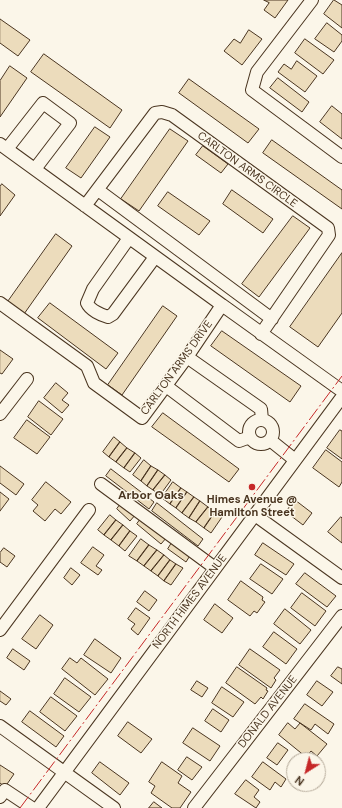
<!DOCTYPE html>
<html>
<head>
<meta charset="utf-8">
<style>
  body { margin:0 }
  #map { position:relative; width:342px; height:808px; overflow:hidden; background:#fbf6e9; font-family:"DM Sans",sans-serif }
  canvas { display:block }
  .north { position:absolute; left:286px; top:752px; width:40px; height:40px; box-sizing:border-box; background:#fbf6e9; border:1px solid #b4a999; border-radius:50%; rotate:216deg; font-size:11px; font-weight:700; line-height:16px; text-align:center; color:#4a3520 }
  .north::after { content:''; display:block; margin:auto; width:14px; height:18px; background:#c62828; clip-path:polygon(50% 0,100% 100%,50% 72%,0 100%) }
</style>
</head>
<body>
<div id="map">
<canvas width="342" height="808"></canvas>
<div class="north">N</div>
</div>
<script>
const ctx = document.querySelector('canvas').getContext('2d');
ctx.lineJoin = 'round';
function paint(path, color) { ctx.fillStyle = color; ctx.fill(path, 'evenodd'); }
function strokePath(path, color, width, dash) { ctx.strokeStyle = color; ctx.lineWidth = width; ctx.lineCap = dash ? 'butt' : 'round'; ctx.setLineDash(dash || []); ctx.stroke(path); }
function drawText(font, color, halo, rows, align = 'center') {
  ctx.font = font + ' "DM Sans",sans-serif'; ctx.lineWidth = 3; ctx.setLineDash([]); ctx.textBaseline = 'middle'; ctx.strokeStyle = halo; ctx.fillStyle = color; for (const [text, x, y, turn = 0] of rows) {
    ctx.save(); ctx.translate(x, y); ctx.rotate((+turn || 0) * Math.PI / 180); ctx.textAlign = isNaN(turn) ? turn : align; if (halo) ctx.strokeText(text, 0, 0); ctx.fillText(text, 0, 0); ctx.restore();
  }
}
const building = new Path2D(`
  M264 0H288L275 18 264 10 269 3Z
  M334 0 342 5V28L324 14Z
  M0 19 30 40 18 56 0 43Z
  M327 23 342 35V41L334 52 315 39Z
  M249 30 262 39 242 65 224 51 234 39 240 43Z
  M305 39 334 60 323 74 295 53Z
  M44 54 122 110 110 128 31 72Z
  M297 61 317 76 305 92 278 72 284 64 291 69Z
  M10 66 27 78 0 117V81Z
  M278 78 309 102 302 112 270 88Z
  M189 79 259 129 248 143 179 93Z
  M332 106 342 114V139L320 122Z
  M95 127 110 137 81 178 66 168Z
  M170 129 188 141 139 211 121 199Z
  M272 140 342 190V209L263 153Z
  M203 146 228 164 221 173 196 155Z
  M2 184 15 195 0 216V187Z
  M232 190 273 219 263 233 223 204Z
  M168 192 210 221 199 235 158 206Z
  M293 216 310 228 259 297 242 284Z
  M56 234 72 246 24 314 7 303Z
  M342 253V313L318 347 290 327Z
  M50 303 118 353 106 369 38 318Z
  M163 306 177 316 122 395 108 385Z
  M222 331 301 386 290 402 211 346Z
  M0 350 13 359 2 374 0 373Z
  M56 383 68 393 62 400 69 405 62 413 44 398Z
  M39 401 63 419 51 435 28 417Z
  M163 413 239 469 229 482 152 427Z
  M27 420 50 437 37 454 14 438Z
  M340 430 342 431V459L327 448Z
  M114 437 120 442 109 457 103 452Z
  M120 442 127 448 116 462 109 457Z
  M127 448 135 453 124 468 116 462Z
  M326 450 342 462V482L339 487 313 468Z
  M135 453 141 458 130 472 124 468Z
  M144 460 151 466 141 481 133 475Z
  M0 466 24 484 16 495 0 483Z
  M151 466 158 470 147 486 141 481Z
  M111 469 154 502 149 509 106 476Z
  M158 470 165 475 153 490 147 486Z
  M165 475 171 480 160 495 153 490Z
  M46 482 71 502 61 514 55 509 45 521 33 511 38 505 32 500Z
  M173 482 181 488 170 504 162 498Z
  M181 488 187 492 176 508 170 504Z
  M0 492 9 499 0 511Z
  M187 492 194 497 182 513 176 508Z
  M194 497 200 501 189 518 182 513Z
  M295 500 312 513 303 525 286 512Z
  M200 501 208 507 196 522 189 518Z
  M122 502 136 514 130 521 117 509Z
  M157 503 203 539 198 546 152 511Z
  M208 507 215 512 204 528 196 522Z
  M215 512 222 517 211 533 204 528Z
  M110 515 116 520 104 535 98 530Z
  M142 517 167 537 161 544 137 524Z
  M341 517 342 518V543L328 532Z
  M116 520 123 525 111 540 104 535Z
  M123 525 130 531 119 546 111 540Z
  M130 531 137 536 125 551 119 546Z
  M141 539 149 545 137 561 129 556Z
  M173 541 191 554 186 562 168 549Z
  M263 543 294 564 286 575 255 555Z
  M149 545 157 550 144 566 137 561Z
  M93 547 104 555 96 566 102 570 98 575 81 563Z
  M4 548 15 556 7 567 0 562V553Z
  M157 550 164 555 151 571 144 566Z
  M164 555 170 560 158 576 151 571Z
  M170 560 176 564 164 581 158 576Z
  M176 564 183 568 171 585 164 581Z
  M261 564 283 579 272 594 250 579Z
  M71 568 80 575 72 585 64 578Z
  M305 573 336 596 327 607 296 584Z
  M241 581 263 597 262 600 265 602 257 613 254 611 250 616 228 600Z
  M145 591 157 600 149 611 137 602Z
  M302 593 326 611 315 626 291 608Z
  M215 604 233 618 222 633 204 620Z
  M136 608 150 618 138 635 131 629 135 624 128 619Z
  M285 609 311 630 300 644 274 624Z
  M40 615 53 625 36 649 22 639Z
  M274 632 297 649 286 664 263 647Z
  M95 639 121 658 111 673 84 655Z
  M13 649 30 661 24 670 7 658Z
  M250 649 280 670 274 678 276 680 271 688 239 665Z
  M70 658 77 663 81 658 108 679 95 695 62 669Z
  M237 667 267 688 266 690 268 691 263 699 261 697 255 704 226 683Z
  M338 667 342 669V684L331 676Z
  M65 678 91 697 79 712 54 694Z
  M197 681 208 688 202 697 191 690Z
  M317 681 333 692 322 706 307 695Z
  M222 687 244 702 233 717 212 703Z
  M0 691 11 699 6 705 0 701Z
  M51 697 77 716 65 731 40 712Z
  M305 704 334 724 328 734 315 724 311 730 294 719Z
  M213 709 229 720 221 732 205 721Z
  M30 711 64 736 56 747 22 722Z
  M128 722 152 739 141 753 118 736Z
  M288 723 295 729 300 723 327 744 317 756 311 751 306 757 279 735Z
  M193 728 220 746 210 761 183 743Z
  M278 743 288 750 277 765 267 758Z
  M187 757 202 767 192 780 178 770Z
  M100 762 129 783 120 795 92 773Z
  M162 762 182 776 178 783 191 792 180 808H172L151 793 155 786 149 782Z
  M263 762 286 779 281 787 275 782 270 790 252 777Z
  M0 765 14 774 5 787 0 783Z
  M246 780 259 790 254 797 260 802 256 808 235 794Z
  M154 802 162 808H149Z`);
const minor = new Path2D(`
  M312 0 257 72 252 90 342 157
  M0 144 222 305
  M7 149 43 103 70 123 35 169
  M98 190 272 319
  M85 206 155 113 162 112 172 115 328 228 329 235 261 334
  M129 238 93 289 87 303C90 310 101 315 108 317L113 314 155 257
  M0 303 87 366 94 383 142 418 187 357 222 305 342 391
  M187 357 261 409 262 420
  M166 386 239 441 250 437
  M0 414 27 379
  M249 432a12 12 0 1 1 24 0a12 12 0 1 1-24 0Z
  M270 440 295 460
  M101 484 215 568
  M255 515 342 578
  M0 630 89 510
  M0 726 114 808
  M0 797 5 790 32 808
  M38 808 342 397
  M194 808 342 616`);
const power = new Path2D(`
  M20 808 342 376`);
const markers = [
  [252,487,4,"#c62828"]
];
const streetNames = [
  ["CARLTON ARMS CIRCLE",247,170,36],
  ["CARLTON ARMS DRIVE",177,368,-54],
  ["NORTH HIMES AVENUE",190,602,-53],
  ["DONALD AVENUE",268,712,-52]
];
const poiNames = [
  ["Himes Avenue @",252,500],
  ["Hamilton Street",252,513]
];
const neighbourhoodNames = [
  ["Arbor Oaks",151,496]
];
paint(building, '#ecdcbc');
strokePath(building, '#4a3520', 1);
strokePath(minor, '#4a3520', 14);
strokePath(minor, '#fbf6e9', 12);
strokePath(power, '#c62828', 1, [14, 3, 2, 3]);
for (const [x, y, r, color] of markers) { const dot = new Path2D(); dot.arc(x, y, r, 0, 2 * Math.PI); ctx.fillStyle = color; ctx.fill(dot); strokePath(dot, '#fbf6e9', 1.5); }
drawText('11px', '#4a3520', '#fbf6e9', streetNames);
drawText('bold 11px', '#4a3520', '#fbf6e9', poiNames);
drawText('bold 12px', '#4a3520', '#fbf6e9', neighbourhoodNames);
</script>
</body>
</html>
